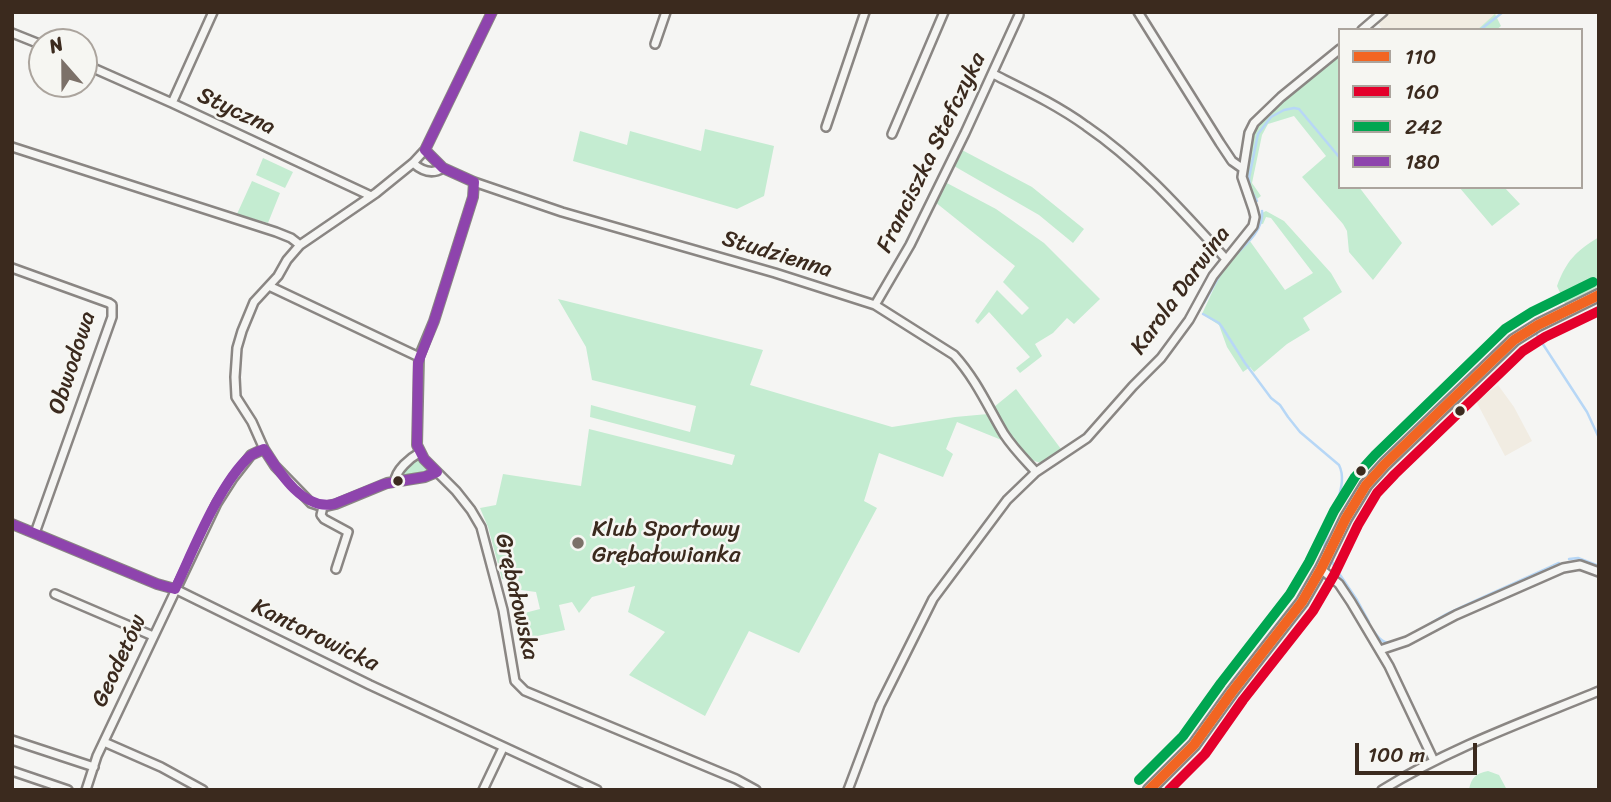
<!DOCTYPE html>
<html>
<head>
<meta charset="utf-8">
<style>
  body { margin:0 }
  #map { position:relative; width:1611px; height:802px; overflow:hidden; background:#f5f5f3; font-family:Sriracha,sans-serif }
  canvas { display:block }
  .frame { position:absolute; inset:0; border:14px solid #3b2a1e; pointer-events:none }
  .legend { position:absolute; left:1338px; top:28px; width:245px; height:161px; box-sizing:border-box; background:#f6f6f2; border:2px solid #aba49d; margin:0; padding:9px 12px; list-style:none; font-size:21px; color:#3b2a1e }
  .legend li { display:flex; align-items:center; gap:14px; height:35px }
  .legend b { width:35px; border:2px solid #aba49d }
  .north { position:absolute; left:28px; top:28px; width:70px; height:70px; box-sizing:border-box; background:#f6f6f2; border:2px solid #aba49d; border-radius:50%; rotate:339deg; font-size:19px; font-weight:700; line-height:28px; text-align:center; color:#3b2a1e }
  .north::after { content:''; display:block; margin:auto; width:24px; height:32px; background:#7c7169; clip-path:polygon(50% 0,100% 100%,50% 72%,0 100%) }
  .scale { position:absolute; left:1355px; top:743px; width:122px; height:32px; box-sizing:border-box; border:4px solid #3b2a1e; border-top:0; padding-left:9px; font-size:21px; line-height:24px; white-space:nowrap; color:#3b2a1e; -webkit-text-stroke:5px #f6f6f2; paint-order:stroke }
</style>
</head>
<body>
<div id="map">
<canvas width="1611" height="802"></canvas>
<div class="frame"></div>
<ul class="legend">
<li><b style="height:9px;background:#f26522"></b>110</li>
<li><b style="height:9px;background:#e4002b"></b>160</li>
<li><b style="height:9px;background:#00a651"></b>242</li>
<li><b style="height:9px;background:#8e44ad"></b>180</li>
</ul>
<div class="north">N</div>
<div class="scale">100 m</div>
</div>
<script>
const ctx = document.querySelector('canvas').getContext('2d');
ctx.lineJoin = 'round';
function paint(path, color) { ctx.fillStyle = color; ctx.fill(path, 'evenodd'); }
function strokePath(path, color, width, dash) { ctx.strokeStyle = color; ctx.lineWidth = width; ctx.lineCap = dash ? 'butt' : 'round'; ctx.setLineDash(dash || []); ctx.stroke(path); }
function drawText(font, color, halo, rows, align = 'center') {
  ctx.font = font + ' Sriracha,sans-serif'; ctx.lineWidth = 5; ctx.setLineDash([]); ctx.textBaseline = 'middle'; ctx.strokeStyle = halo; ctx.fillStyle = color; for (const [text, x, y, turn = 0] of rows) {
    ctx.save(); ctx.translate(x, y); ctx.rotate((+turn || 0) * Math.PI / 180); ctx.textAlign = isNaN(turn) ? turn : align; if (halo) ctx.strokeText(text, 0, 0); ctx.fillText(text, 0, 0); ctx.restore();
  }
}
const built = new Path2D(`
  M1386 12H1499L1477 30H1383L1376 21Z
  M1498 385 1514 407 1532 441 1505 456 1476 401Z`);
const green = new Path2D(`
  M1495 14 1501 26 1496 30H1477Z
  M1340 52V187H1359L1402 243 1373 280 1349 252 1347 231 1343 224 1302 177 1326 156 1294 116 1268 124 1262 135 1252 183 1261 196 1254 201 1243 169 1250 162 1244 152 1254 129 1266 116Z
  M705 129 774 146 764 196 737 209 573 161 580 131 627 145 630 131 701 151Z
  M962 150 1032 187 1084 229 1073 243 1039 215 954 166Z
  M263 158 293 172 285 188 256 175Z
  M252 181 280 193 268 223 237 214Z
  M945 182 996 209 1044 243 1100 299 1074 324 1067 318 1053 333 1035 344 1042 356 1020 373 1016 368 1030 357 989 312 978 324 975 321 997 290 1022 315 1029 308 1003 282 1015 266 935 202Z
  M1459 187H1504L1520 204 1492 226Z
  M1266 211 1284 221 1331 273 1342 292 1303 318 1310 330 1287 344 1254 372 1250 367 1243 372 1227 347 1219 325 1202 314 1227 260 1247 237 1285 290 1313 273 1271 218 1266 217 1263 224 1257 223 1258 215Z
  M1599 237V289L1566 306 1557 286C1567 260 1575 252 1599 237Z
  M558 299 763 350 750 385 892 427 955 417 988 414 1004 441 957 422 946 449 953 454 943 477 879 453 864 501 877 508 799 653 749 631 705 716 629 675 665 632 628 612 635 586 592 597 579 613 572 602 559 605 565 630 519 640 513 616 540 609 536 592 513 589V580L502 579 488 527 480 508 496 505 503 474 581 486 589 429 732 465 735 455 590 417 591 405 690 432 696 406 592 380 586 347Z
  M1016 389 1061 449 1041 463C1016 458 1006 428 994 407Z
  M417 459 428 469V471L402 476 401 475Z
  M1488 771 1499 775 1507 790H1469C1471 778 1476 773 1488 771Z`);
const stream = new Path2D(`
  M1480 30 1503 12
  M1257 201 1250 188 1249 178 1258 134 1271 117 1284 110 1294 108 1299 109 1340 158
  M1229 261C1242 248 1265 230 1262 211
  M1204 303 1225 266
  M1203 314 1219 323 1222 327 1245 363 1271 398 1280 405 1288 417 1300 432 1339 465C1346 479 1339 494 1336 508
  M1537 335 1587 412 1599 438
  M1337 546 1332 561 1334 566 1357 600 1369 622
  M1324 550 1325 541 1334 516
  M1569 559 1578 558 1599 566
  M1373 630C1377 636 1382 643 1390 643 1406 642 1434 620 1449 613 1485 596 1522 580 1559 563`);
const street = new Path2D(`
  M1138 12 1220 143 1232 161 1242 168
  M1362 30 1383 12
  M12 33 42 45
  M655 44 666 12
  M84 64 172 103 371 196
  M993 74C1025 90 1057 105 1086 126 1139 162 1183 212 1226 259
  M172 103 213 12
  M826 127 865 12
  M892 134 944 12
  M12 147 276 232 291 238 300 245
  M425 150 443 168 474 182 562 212 775 273 875 305 954 355C976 379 988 407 1004 434 1013 448 1025 460 1036 472
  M413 163C422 171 432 175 443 168
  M474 182 473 197 434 321 419 357 417 445 424 459 456 491 471 510 481 527 503 610 515 681 525 691 736 779 756 790
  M12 268 109 303 112 305V317L35 533
  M269 286 419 357
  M875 305 910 245 965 133 1019 15
  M437 472 425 477 387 483 336 504 323 507 311 503 275 466 264 449 252 422 236 397 235 377 237 348 242 331 254 302 278 276 287 260 300 245 376 193 413 163 425 150 492 12
  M395 481C396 470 410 458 419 453
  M323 507 321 515 324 519 348 532 336 569
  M12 524 157 584 175 589 370 685 597 790
  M1321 569 1339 584 1351 602 1389 666 1434 761
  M55 594 153 636
  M1380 650 1407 641 1456 615 1563 568 1580 565 1599 572
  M12 740 94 767
  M104 742 161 767 203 790
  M12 771 68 790
  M86 790 97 756 217 503 233 478 251 455 264 449
  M483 790 503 748
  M848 790 880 705 933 599 1007 500 1036 472 1087 438 1133 386 1161 358 1189 320 1213 276 1253 226 1255 217 1253 209 1242 177 1249 133 1254 123 1281 97 1340 49
  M1382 790C1450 748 1526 721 1599 691`);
const secondary = new Path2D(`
  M1149 790 1194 745 1232 692 1302 602 1321 569 1346 518 1366 485 1385 464 1514 340 1538 325 1599 295`);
const bus1 = new Path2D(`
  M1149 790 1194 745 1232 692 1302 602 1321 569 1346 518 1366 485 1385 464 1514 340 1538 325 1599 295`);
const bus2 = new Path2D(`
  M1169 790 1205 754 1243 700 1313 611 1334 575 1358 525 1377 493 1395 474 1523 351 1545 337 1599 311`);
const bus3 = new Path2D(`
  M1139 780 1183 736 1221 683 1290 594 1309 562 1334 511 1355 477 1375 455 1505 329 1532 312 1593 282`);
const bus4 = new Path2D(`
  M437 472 424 459 417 445 418 363 434 321 473 197 474 182 443 168 425 150 492 12
  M12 524 157 584 175 589C193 551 219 484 250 456 254 453 259 451 264 449 279 472 303 511 334 504L384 484 424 477 437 472`);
const markers = [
  [1460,411,6,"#3b2a1e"],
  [1361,471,6,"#3b2a1e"],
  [398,481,6,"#3b2a1e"],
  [578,543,7,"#7c7169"]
];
const streetNames = [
  ["Styczna",236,112,25],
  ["Franciszka Stefczyka",932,153,-64],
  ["Studzienna",777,255,17],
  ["Karola Darwina",1181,291,-54],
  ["Obwodowa",73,363,-72],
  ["Grębałowska",516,597,77],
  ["Kantorowicka",315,636,26],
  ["Geodetów",120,661,-65]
];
const poiNames = [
  ["Klub Sportowy",592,530],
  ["Grębałowianka",592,556]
];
paint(built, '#f1ece2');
paint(green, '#c4ecd1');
strokePath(stream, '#b7d7f6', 2.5);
strokePath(street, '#8a8683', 12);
strokePath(secondary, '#8a8683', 15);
strokePath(street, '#f5f5f3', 7);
strokePath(secondary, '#f5f5f3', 10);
strokePath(bus1, '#f26522', 10);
strokePath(bus2, '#e4002b', 10);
strokePath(bus3, '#00a651', 10);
strokePath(bus4, '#8e44ad', 10);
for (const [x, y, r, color] of markers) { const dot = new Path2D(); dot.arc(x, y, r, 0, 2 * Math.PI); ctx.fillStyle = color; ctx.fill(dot); strokePath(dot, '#f6f6f2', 2.5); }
drawText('23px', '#3b2a1e', '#f6f6f2', streetNames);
drawText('23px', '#3b2a1e', '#f6f6f2', poiNames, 'left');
</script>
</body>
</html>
